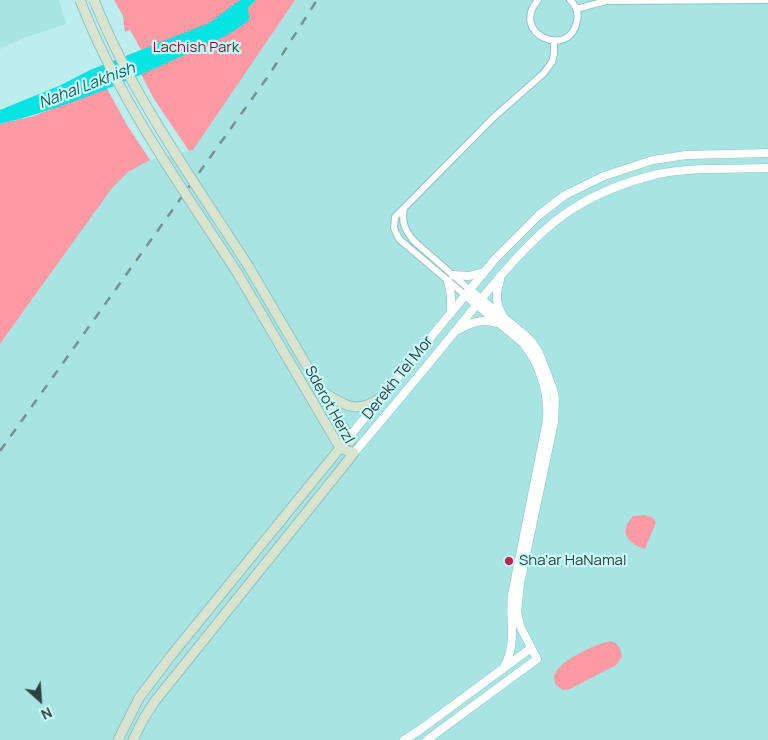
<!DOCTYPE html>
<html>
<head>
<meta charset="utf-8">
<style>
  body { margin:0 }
  #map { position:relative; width:768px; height:740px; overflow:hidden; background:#bbeeec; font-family:Manrope,sans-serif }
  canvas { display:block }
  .north { position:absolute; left:15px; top:675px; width:50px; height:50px; -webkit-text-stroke:4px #c8fbfa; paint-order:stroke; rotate:154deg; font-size:14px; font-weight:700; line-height:20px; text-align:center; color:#2d4141 }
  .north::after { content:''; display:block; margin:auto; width:18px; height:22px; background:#2d4141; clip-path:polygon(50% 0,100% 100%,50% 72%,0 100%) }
</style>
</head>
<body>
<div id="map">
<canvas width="768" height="740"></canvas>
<div class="north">N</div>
</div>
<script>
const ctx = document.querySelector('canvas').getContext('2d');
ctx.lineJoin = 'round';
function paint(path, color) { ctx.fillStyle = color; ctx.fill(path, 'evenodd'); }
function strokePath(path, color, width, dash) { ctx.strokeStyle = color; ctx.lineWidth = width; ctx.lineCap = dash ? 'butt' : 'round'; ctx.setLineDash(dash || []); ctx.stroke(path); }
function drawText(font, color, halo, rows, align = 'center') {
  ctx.font = font + ' Manrope,sans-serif'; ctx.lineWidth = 4.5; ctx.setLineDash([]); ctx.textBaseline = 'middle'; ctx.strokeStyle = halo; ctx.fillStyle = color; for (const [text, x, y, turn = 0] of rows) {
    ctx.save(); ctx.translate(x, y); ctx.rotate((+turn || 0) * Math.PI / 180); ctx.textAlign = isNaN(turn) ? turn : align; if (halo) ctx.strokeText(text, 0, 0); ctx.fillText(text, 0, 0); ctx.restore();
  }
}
const built = new Path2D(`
  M0 0H59L66 24 23 38 0 49Z
  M295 0H768V740H0V345L112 187 128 172 150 160 193 150Z`);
const green = new Path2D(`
  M114 0H295L193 150 189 151 154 99 141 74 152 69 130 30 125 32 123 16Z
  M106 87 127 125 150 160 128 172 112 188 0 344V124L34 116Z
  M644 515 652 517 656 522 645 549C626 543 619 531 633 516Z
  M612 641C619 645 621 649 622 657L616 665 570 689 563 690 555 684C554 679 553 676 556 672 563 659 597 643 612 641Z`);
const water = new Path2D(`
  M240 0H256L248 7 249 20C229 37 205 45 182 56 124 83 62 109 0 124V110L61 85 90 70 209 23Z`);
const minor = new Path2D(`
  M538 0C509 34 570 60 577 21 579 13 576 6 570 0
  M576 9 606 1 766 0
  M404 208C401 222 405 231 415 242L470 290
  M465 295 399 239 394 228 395 217 494 117 543 74 552 62 554 54V41`);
const tertiary = new Path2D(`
  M453 275 469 276 484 272
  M500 280C496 292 495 302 502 314
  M448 281 451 295V313
  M465 295 523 343C540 364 549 393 547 420L512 595C509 624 518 642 503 669
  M458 330C470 323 482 318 497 323
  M349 437 495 259 539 215 565 195 604 176 653 160 686 155 768 153
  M354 453C390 410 426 368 461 324 491 287 533 233 574 208 599 192 629 181 658 174 694 167 732 169 768 168
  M404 740 417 732 531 648
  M427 740 537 659 520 626 517 612 520 583 554 422 555 400 553 389 539 353 532 342 525 335 470 290`);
const secondary = new Path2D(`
  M249 267 351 441
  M238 274 340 448 354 453
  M325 393C346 407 359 414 381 397
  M118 740 139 698 170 657 349 437
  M133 740 144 718 155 701 354 453`);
const rail = new Path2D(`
  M0 451 269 75 317 0`);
const secondaryBridge = new Path2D(`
  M80 0C118 99 181 186 238 274
  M94 0C132 96 194 181 249 267`);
const markers = [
  [509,561,5,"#b72648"]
];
const parkNames = [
  ["Lachish Park",196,48]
];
const streetNames = [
  ["Derekh Tel Mor",398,378,-51],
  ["Sderot Herzl",329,405,61]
];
const poiNames = [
  ["Sha'ar HaNamal",519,561]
];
const waterNames = [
  ["Nahal Lakhish",87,86,-21]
];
paint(built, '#a7e4e2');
paint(green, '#ff9aa4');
paint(water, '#05e4e2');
strokePath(minor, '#91c3c1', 8);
strokePath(tertiary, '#91c3c1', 9);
strokePath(secondary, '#91c3c1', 11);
strokePath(minor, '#fff', 6);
strokePath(tertiary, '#fff', 8);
strokePath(secondary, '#d8e4d0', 9);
strokePath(rail, '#709392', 2.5, [9, 9]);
strokePath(secondaryBridge, '#91c3c1', 11, []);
strokePath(secondaryBridge, '#d8e4d0', 9);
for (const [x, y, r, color] of markers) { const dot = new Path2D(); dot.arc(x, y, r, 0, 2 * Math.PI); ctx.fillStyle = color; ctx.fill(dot); strokePath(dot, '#c8fbfa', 2); }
drawText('15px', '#7e162f', '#c8fbfa', parkNames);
drawText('15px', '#2d4141', '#c8fbfa', streetNames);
drawText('15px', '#2d4141', '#c8fbfa', poiNames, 'left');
drawText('italic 16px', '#186160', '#c8fbfa', waterNames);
</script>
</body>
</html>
